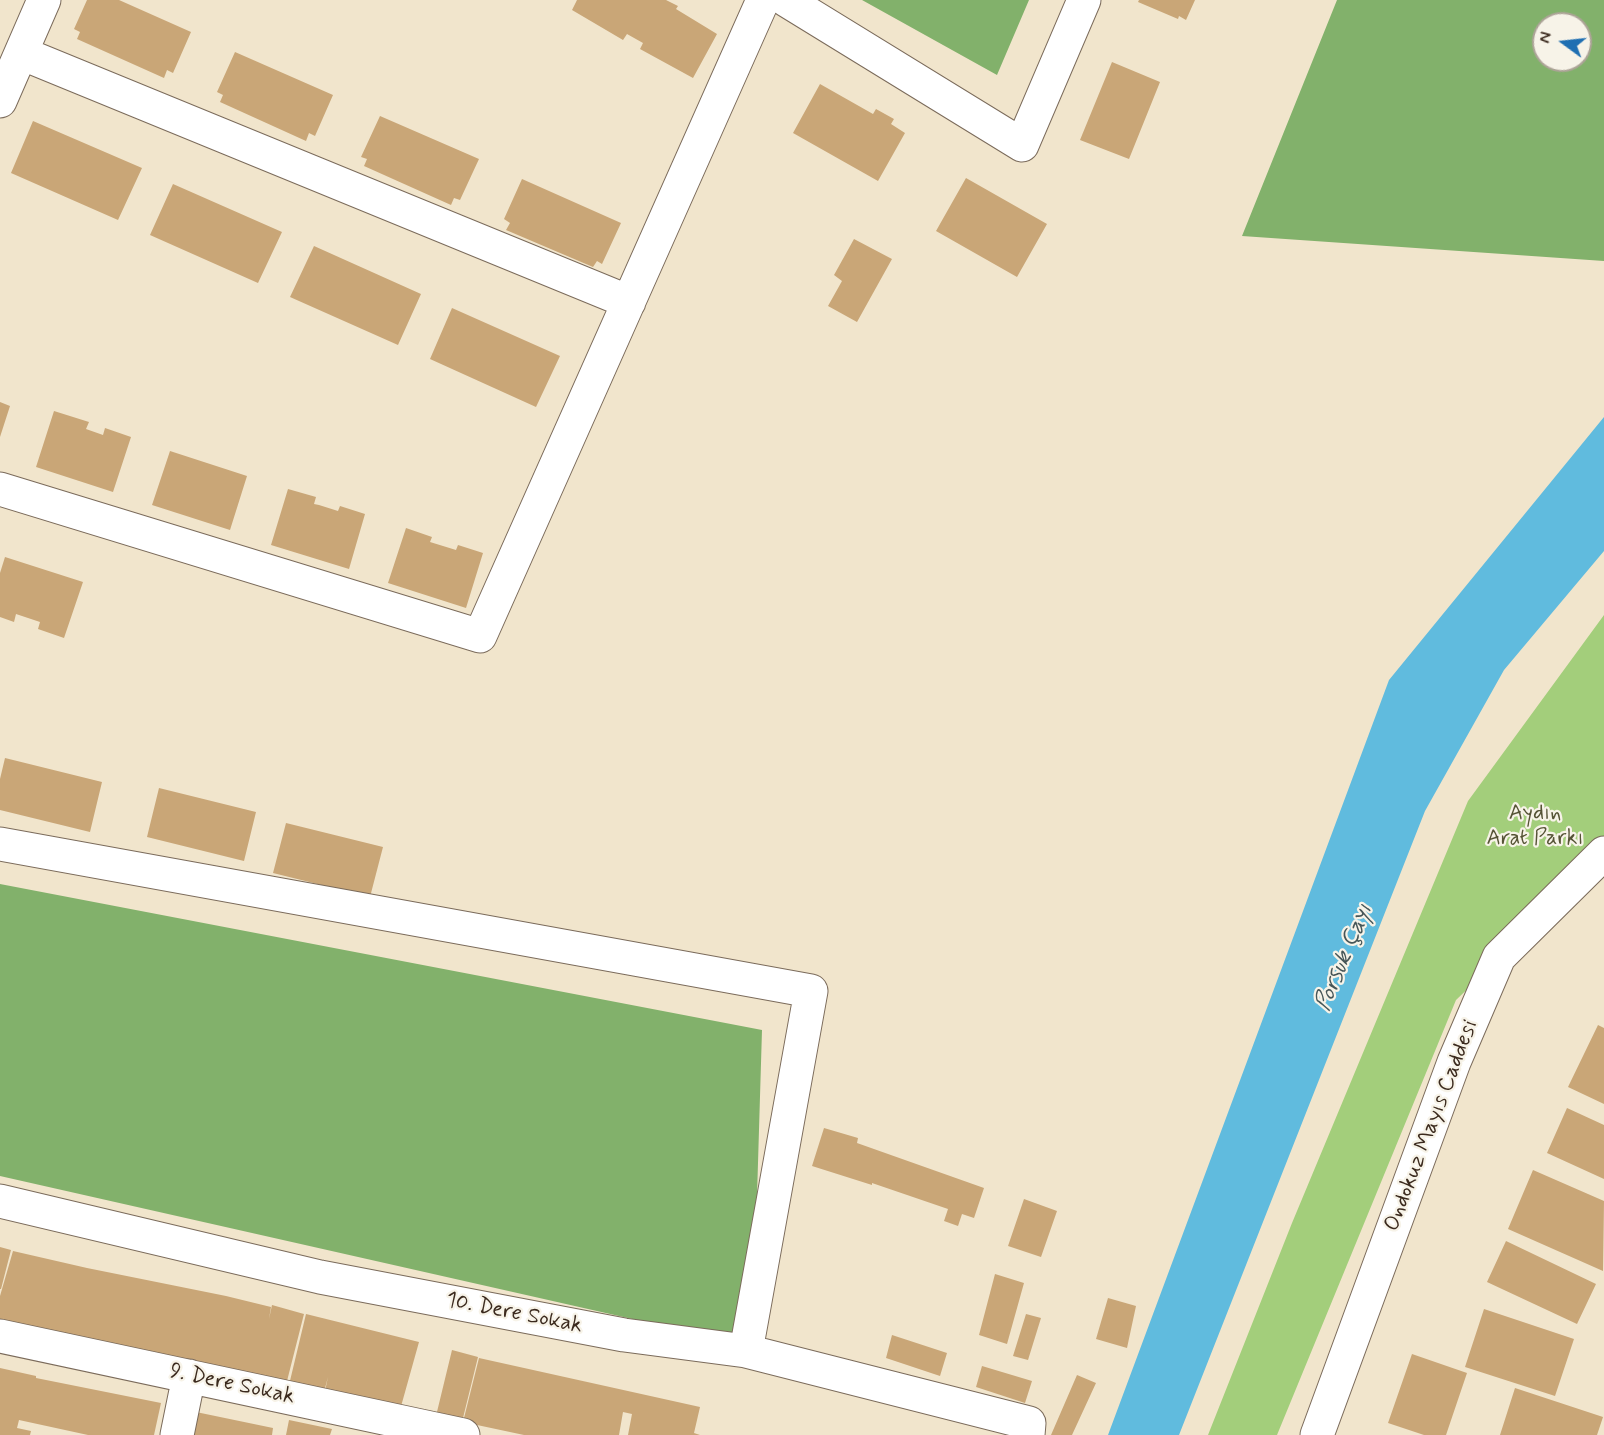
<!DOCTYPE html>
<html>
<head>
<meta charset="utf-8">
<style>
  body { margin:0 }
  #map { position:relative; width:1604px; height:1435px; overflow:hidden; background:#f1e5cc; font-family:Mynerve,sans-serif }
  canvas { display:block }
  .north { position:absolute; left:1532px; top:12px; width:60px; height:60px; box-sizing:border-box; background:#f7f3e8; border:2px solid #aca397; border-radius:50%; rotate:285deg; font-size:16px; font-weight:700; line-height:24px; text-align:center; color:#3b2a1e }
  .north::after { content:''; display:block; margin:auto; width:21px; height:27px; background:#1f6fb2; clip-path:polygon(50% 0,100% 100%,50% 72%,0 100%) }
</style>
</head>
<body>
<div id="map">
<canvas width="1604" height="1435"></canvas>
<div class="north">N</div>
</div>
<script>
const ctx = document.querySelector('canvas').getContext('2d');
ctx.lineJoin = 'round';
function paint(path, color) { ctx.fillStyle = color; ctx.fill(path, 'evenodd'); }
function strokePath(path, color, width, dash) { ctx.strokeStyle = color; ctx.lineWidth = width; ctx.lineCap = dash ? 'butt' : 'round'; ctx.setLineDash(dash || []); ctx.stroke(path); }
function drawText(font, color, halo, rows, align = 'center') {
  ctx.font = font + ' Mynerve,sans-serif'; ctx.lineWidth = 4.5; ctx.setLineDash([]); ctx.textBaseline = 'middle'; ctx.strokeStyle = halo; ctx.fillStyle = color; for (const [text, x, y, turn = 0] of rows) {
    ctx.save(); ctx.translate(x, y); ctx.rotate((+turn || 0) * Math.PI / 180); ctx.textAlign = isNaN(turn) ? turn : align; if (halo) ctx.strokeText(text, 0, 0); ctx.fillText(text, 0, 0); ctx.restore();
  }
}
const green = new Path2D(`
  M1604 615V858L1456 1000 1277 1435H1208L1292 1223 1468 801Z`);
const forest = new Path2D(`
  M862 0H1029L997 75Z
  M1337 0H1604V261L1242 236ZM1544 24H1580V60H1544Z
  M0 884 762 1030 757 1196 734 1342 0 1176Z`);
const water = new Path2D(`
  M1604 417V551L1504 670 1425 811 1179 1435H1108L1389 680Z`);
const building = new Path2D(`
  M87 0H119L191 32 173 73 167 70 164 78 77 39 80 32 74 29Z
  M577 0H666L678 6 676 9 717 34 693 78 640 49 643 43 627 34 623 40 572 10Z
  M1139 0H1195L1186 20 1179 16 1178 19 1138 2Z
  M235 52 333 95 315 136 309 133 306 141 220 102 223 95 217 92Z
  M1112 62 1160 82 1129 159 1080 140Z
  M820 84 873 114 876 109 894 119 891 124 905 133 878 181 793 133Z
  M380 116 479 159 460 200 454 198 451 205 364 166 367 159 361 157Z
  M33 121 142 168 118 220 11 173Z
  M966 178 1047 224 1017 277 936 231Z
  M522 179 621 223 602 264 597 261 593 267 506 230 510 223 504 219Z
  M173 184 282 232 258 283 150 235Z
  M854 239 892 259 857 322 828 306 842 281 834 275Z
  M314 246 421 294 398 345 290 297Z
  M452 308 560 356 536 407 430 359Z
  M0 402 10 406 0 437Z
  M54 411 89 422 86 429 103 435 105 428 131 437 113 492 36 467Z
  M170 451 247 476 230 530 152 505Z
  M288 489 316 497 314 504 319 505 338 511 340 506 365 514 349 569 271 545Z
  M406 528 432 537 430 542 456 550 458 545 483 553 466 608 388 583Z
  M5 557 83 582 64 638 38 629 40 622 16 614 14 622 0 617V573Z
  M5 758 102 782 90 832 0 810V779Z
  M159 788 256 812 244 861 147 837Z
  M286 823 383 847 370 897 273 873Z
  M1598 1025 1604 1028V1104L1568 1087Z
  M1567 1108 1604 1125V1179L1547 1153Z
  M824 1128 858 1138 857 1143 984 1188 974 1218 962 1214 958 1226 944 1221 948 1209 872 1183V1185L812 1166Z
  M1533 1170 1604 1201 1603 1271 1508 1229Z
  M1024 1199 1057 1211 1041 1257 1008 1246Z
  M1506 1241 1596 1284 1577 1324 1487 1282Z
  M0 1247 11 1250 1 1289H0Z
  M13 1251 87 1268 226 1296 271 1307 269 1319 272 1305 304 1314 287 1381 0 1322V1296Z
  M995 1274 1024 1283 1007 1344 979 1335Z
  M1108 1298 1136 1306 1127 1348 1096 1339Z
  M1484 1309 1574 1339 1555 1396 1465 1367Z
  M306 1314 419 1342 400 1410 325 1391 328 1377 324 1392 289 1385Z
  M1026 1314 1041 1318 1028 1360 1013 1356Z
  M892 1335 947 1353 940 1376 886 1358Z
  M452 1350 478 1357 462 1422 436 1416Z
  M1412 1354 1467 1373 1446 1435H1424L1388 1423Z
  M479 1358 700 1407 694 1433 700 1435H628L632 1414 623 1412 619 1435H524L463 1422Z
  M982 1366 1032 1381 1025 1403 976 1387Z
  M0 1368 36 1376V1378L161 1403 154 1435H88L19 1420 17 1428 31 1431 30 1435H0Z
  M1077 1375 1096 1383 1072 1435H1051Z
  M1515 1388 1603 1417 1597 1435H1500Z
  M196 1412 273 1428 272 1435H190Z
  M289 1420 332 1429 330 1435H286Z`);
const minor = new Path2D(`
  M786 0 1022 145 1084 0
  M21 53 629 302
  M0 101 44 0
  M0 489 480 636 763 0
  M0 844 811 991 746 1351
  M0 1201 320 1277 624 1335 746 1351 1029 1423 1028 1435
  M0 1336 463 1435
  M177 1435 189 1376
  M1317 1435 1454 1062 1499 957 1604 853`);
const parkNames = [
  ["Aydın",1535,814],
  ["Arat Parkı",1535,839]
];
const streetNames = [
  ["Ondokuz Mayıs Caddesi",1432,1126,-69],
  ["10. Dere Sokak",514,1314,11],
  ["9. Dere Sokak",232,1385,12]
];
const waterNames = [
  ["Porsuk Çayı",1345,958,-67]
];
paint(green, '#a3ce7b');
paint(forest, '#82b16b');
paint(water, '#60bbde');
paint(building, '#c9a677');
strokePath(minor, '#7b6b5b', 35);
strokePath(minor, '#fff', 33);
drawText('22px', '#555335', '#f7f3e8', parkNames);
drawText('22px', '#3b2a1e', '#f7f3e8', streetNames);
drawText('italic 24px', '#465658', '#f7f3e8', waterNames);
</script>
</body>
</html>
